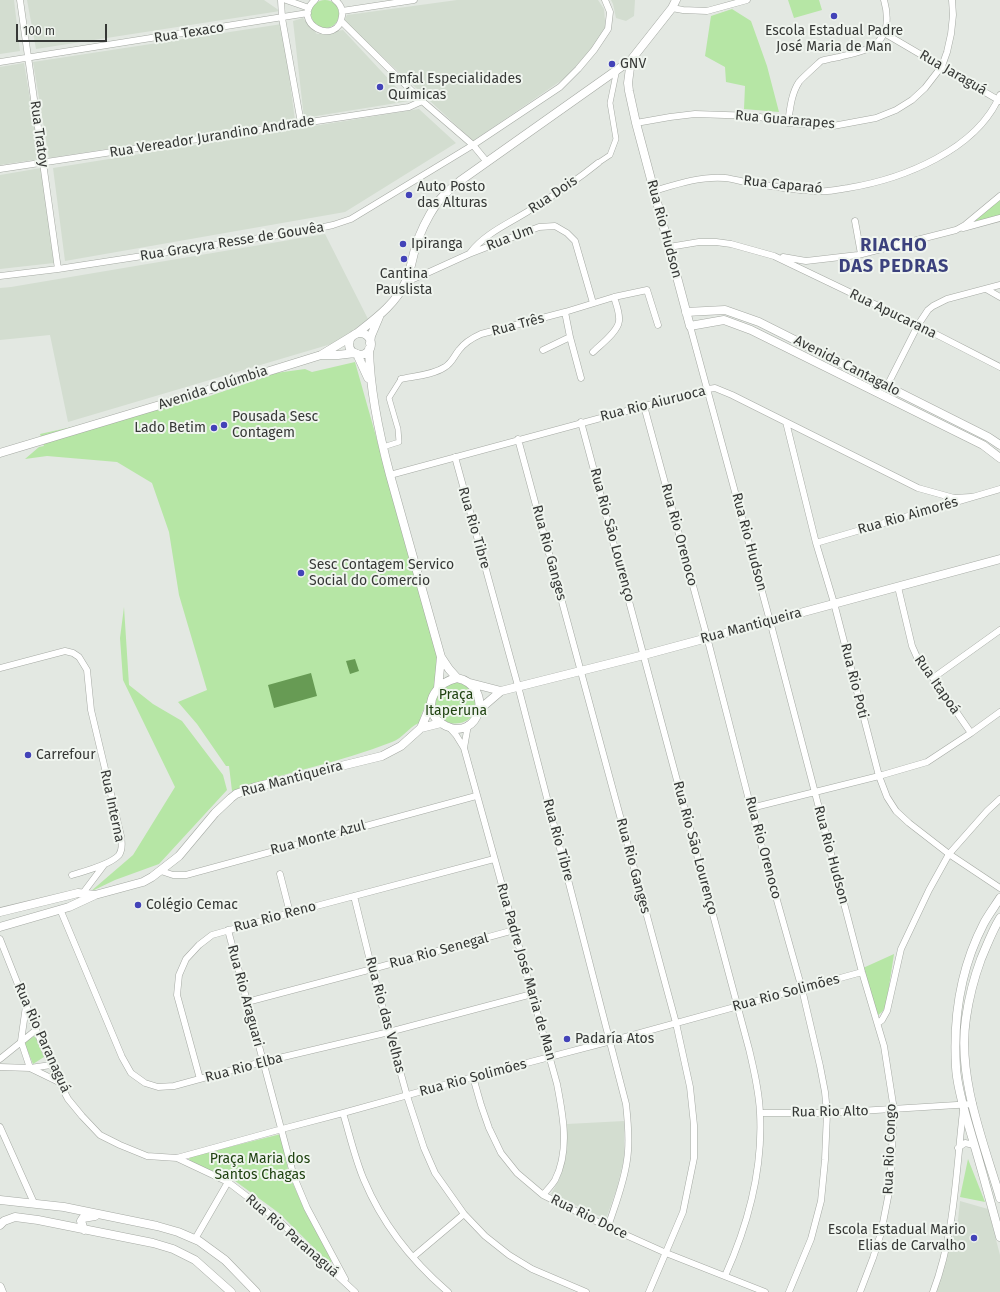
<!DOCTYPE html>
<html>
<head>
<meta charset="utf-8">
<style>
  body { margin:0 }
  #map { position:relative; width:1000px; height:1292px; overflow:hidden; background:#e3e8e2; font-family:"Fira Sans",sans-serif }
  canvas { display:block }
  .scale { position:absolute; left:16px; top:24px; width:91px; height:18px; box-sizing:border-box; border:2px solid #363836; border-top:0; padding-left:5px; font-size:12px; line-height:14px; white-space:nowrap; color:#363836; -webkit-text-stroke:3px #f0f5ef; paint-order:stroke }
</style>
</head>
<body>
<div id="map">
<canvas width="1000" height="1292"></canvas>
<div class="scale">100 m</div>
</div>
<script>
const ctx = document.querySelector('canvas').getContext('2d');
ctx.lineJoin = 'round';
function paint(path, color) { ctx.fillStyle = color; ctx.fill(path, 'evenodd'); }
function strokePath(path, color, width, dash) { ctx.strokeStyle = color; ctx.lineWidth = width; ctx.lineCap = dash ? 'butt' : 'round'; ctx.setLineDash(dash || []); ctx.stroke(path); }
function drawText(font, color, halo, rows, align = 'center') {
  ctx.font = font + ' "Fira Sans",sans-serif'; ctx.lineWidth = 4; ctx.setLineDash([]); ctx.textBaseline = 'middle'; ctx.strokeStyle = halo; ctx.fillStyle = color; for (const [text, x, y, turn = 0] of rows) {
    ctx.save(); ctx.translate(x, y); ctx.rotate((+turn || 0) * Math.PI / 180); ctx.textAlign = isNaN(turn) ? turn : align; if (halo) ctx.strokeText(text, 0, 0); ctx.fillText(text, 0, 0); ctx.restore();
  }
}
const built = new Path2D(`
  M0 0H14L20 51 0 54Z
  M27 0H264L280 11 36 49Z
  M457 0H598L604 9 606 33 565 78 473 141 344 21 347 15Z
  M611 0H635L634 16 626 21 616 18 613 4Z
  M303 18 317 34 343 30 409 101 304 118 293 21Z
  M282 24 295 120 49 158 33 62Z
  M24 63 40 159 0 165V67Z
  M419 109 456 143 345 212 65 261 53 168Z
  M41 168 54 263 0 269V175Z
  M325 234 368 319 338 342 68 422 50 335 0 340V288L11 287Z
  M624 1121V1159L617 1188 606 1219 551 1194 559 1180 565 1160 567 1124Z
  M960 1201 988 1209 1000 1255V1292H936L958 1220Z`);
const green = new Path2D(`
  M788 0H819L822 10 794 18Z
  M311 14a14 14 0 1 1 28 0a14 14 0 1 1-28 0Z
  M732 9 751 21 767 66 779 112 744 109 745 86 726 82 725 67 705 56 711 16Z
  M1000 198V216L971 224Z
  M355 362 438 656 436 660V685L422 713 419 723C409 727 403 738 392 742 340 763 284 772 232 791L229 766H226L197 724 178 702 207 690 179 595 169 532 152 483 117 462 47 456 25 459 39 447 44 446 40 434 207 397 276 373 305 369 312 372Z
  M124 607 129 685 153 704 182 721 223 775 227 790 159 864 115 880 90 892 133 855 175 787 123 680 120 638Z
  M452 682C461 682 470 686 474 695 487 728 435 734 435 704 435 700 438 694 439 690Z
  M894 954 886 1006 882 1012 877 1016 863 968Z
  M35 1036 44 1057 33 1064 24 1042Z
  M281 1134 289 1175 306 1213 332 1260 330 1264 279 1213 231 1178 190 1163 189 1157Z
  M968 1159 985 1202 960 1197Z`);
const water = new Path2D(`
  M355 659 359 671 350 674 346 661Z
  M311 673 317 696 274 708 268 685Z`);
const pedestrian = new Path2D(`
  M598 163 610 155 616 139 610 103 617 69
  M383 447 399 442 398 429 389 398 401 379`);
const minor = new Path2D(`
  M20 0 58 269
  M281 0 282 18 301 123
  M286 0 309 8
  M315 0C289 23 338 48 342 16 343 10 340 4 335 0
  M672 8 683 10 707 11 747 0
  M342 11 414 0
  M341 21 422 101 473 145 487 162
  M884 33 1000 101
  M0 62 308 13
  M636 123 670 117 695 114 755 116 788 123 833 126 876 118 896 110 912 100 925 88 942 66 947 52 951 34 953 15 952 0
  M788 123C790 110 791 94 799 82 800 80 820 62 821 61 827 59 834 58 839 57 850 54 869 51 877 43 889 32 888 14 884 0
  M0 169 409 107 422 101
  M654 191C677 184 701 176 725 178 734 179 743 182 752 183 775 187 799 191 821 191 830 192 840 189 848 188 903 179 977 150 1000 95
  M855 221 861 254
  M963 228 1000 218
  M669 247 699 242H716L731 244 774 256 918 325 1000 367
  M470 253C485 233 510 223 530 210 553 196 577 180 598 163
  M783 257 806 261 858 255 956 230 965 225 1000 196
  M0 276 58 269 305 231 333 225 351 219 473 145 560 87 578 69 594 50 608 29 610 12 605 0
  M406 282 425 274 469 254 539 227 555 226 567 233 575 241 593 303
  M986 289 1000 297
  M690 326 770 621 862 972 884 1046 894 1110 890 1187 881 1233 873 1258 860 1292
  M570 337 581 378
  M543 350 570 337 565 312
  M593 352C600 345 618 332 619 321 620 313 616 304 614 297
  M401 379C415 376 433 375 445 367 452 363 454 356 459 350 465 342 472 338 481 334L565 312 614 297 647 290 658 325
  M887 386 918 325 928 310 933 306 947 299 1000 285
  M644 406 707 637 751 808 802 989 820 1066 825 1092 827 1113 825 1160 821 1201 811 1239 789 1292
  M581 422 749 1049C754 1070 759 1091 760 1113 763 1169 748 1225 725 1276
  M786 422 816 543 834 603 879 776 887 797 896 811 909 823 949 854 1000 888
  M518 439 676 1023 690 1087 694 1125V1158L683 1212 649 1292
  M455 457 518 686 626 1104C628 1122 630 1142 627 1160 624 1183 615 1205 608 1227
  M390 475 708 389 715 388 732 395 918 488 954 498 971 497
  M816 543 1000 489
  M898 587 912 646 920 664 933 678 971 733
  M0 668 65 651 73 653 79 657 87 670 91 710 121 836C122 842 123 849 119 855 110 865 85 871 72 875
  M933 678 1000 630
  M449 727 456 735 464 748 557 1084C563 1115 570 1151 555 1180 552 1185 547 1190 543 1195
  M464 748 468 725
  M751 808 879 776 927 762 971 733 1000 712
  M161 871 173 875H186L476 796
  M280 874 290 913
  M83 893 104 865
  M354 896 372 969 407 1096 424 1148 435 1173 464 1214 485 1236 509 1255 532 1269 586 1292
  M60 909 122 1057 131 1073 145 1083 158 1087 174 1086 262 1062 389 1032 532 994
  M228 930 294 1177 307 1208 345 1279
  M0 939 36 1030 59 1082 68 1099 82 1116 100 1135 120 1145 147 1156 177 1158 228 1182 279 1221 355 1292
  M247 1002 372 969 514 930
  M26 1006 21 1041 30 1068 59 1082
  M878 1023 882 1020 887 1011 901 949 929 890 949 854 987 811 1000 799
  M0 1059 36 1030
  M0 1067 30 1068 51 1065
  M473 1077 481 1105 489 1128 501 1153 517 1173 543 1195 608 1227 666 1253 765 1292
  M200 1079 177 995 179 975 186 959 199 945 212 935 290 913 494 859
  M343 1113C350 1136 355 1159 364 1180 382 1223 413 1262 448 1292
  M760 1113H827L973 1104
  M0 1127 34 1203
  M958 1148 965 1143 974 1145
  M177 1158 282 1129 343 1113 473 1077 611 1041 862 972
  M195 1239 228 1182
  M413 1257 464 1214
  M933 1292C955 1234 956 1171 963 1111`);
const tertiary = new Path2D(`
  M631 60 628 83 629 91 636 123 690 326 724 320 751 330 983 445 1000 458
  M686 312 725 310 759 322 988 437 1000 445
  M349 344a11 11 0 1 1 22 0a11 11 0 1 1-22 0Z
  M356 334C375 319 396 304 406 281 412 267 413 251 419 237 424 224 434 205 444 195 449 190 454 186 460 181L631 60 672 8 676 0
  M370 343 371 336 379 317
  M369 349C370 391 379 434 390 475L441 657 449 669 457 678
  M357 354 368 378
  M322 355H338L355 353
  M0 453 163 404 321 355 354 335
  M457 678C495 686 480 742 446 726 442 724 439 722 436 719 423 701 438 682 457 678Z
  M470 683 501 691
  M438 688 441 657
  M480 709 501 691 644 655 1000 559
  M421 728 441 723
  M1000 898C995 906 989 914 984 923 960 969 953 1016 956 1067 957 1089 966 1116 972 1137 982 1170 991 1204 1000 1237
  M0 912 78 893 95 895
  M1000 918C992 931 987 945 981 959 974 978 969 997 966 1018 957 1077 983 1141 1000 1198
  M0 927 69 907 95 895 143 882 152 877 179 856 215 813 231 798 236 794 255 787 382 756 401 746 421 728 431 704
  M0 1200 64 1207 157 1226 178 1232 199 1241 225 1260 256 1292
  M0 1225 4 1221 15 1217 38 1220 153 1243 173 1249 195 1260 231 1292
  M84 1230 81 1221 83 1218 95 1216
  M0 1287 2 1292`);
const markers = [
  [834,16,4,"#4343b8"],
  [612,64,4,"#4343b8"],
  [380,87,4,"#4343b8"],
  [409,195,4,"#4343b8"],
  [403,244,4,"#4343b8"],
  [404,259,4,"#4343b8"],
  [224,425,4,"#4343b8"],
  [214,428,4,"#4343b8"],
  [301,573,4,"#4343b8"],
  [28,755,4,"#4343b8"],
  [138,905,4,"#4343b8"],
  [567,1039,4,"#4343b8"],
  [974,1238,4,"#4343b8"]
];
const poiNames = [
  ["Escola Estadual Padre",834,31,"center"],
  ["José Maria de Man",834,47,"center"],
  ["GNV",620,64],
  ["Emfal Especialidades",388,79],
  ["Químicas",388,95],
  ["Auto Posto",417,187],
  ["das Alturas",417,203],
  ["Ipiranga",411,244],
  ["Cantina",404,274,"center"],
  ["Pauslista",404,290,"center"],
  ["Pousada Sesc",232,417],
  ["Contagem",232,433],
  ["Lado Betim",206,428,"right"],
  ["Sesc Contagem Servico",309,565],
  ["Social do Comercio",309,581],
  ["Carrefour",36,755],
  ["Colégio Cemac",146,905],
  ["Padaría Atos",575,1039],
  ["Escola Estadual Mario",966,1230,"right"],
  ["Elias de Carvalho",966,1246,"right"]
];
const streetNames = [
  ["Rua Texaco",189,33,-9],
  ["Rua Jaraguá",953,73,30],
  ["Rua Guararapes",785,120,5],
  ["Rua Tratoy",39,134,82],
  ["Rua Vereador Jurandino Andrade",212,137,-9],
  ["Rua Caparaó",783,185,6],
  ["Rua Dois",553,195,-34],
  ["Rua Rio Hudson",664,229,75],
  ["Rua Um",510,238,-21],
  ["Rua Gracyra Resse de Gouvêa",232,242,-9],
  ["Rua Apucarana",893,314,26],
  ["Rua Três",518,325,-15],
  ["Avenida Cantagalo",847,366,27],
  ["Avenida Colúmbia",213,388,-18],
  ["Rua Rio Aiuruoca",653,404,-14],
  ["Rua Rio Aimorés",908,516,-16],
  ["Rua Rio Tibre",474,528,74],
  ["Rua Rio São Lourenço",612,535,75],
  ["Rua Rio Orenoco",679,535,75],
  ["Rua Rio Hudson",749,542,75],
  ["Rua Rio Ganges",549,553,75],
  ["Rua Mantiqueira",751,626,-15],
  ["Rua Rio Poti",854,681,76],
  ["Rua Itapoá",937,685,55],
  ["Rua Mantiqueira",292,779,-15],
  ["Rua Interna",112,806,78],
  ["Rua Monte Azul",318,838,-15],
  ["Rua Rio Tibre",558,840,75],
  ["Rua Rio São Lourenço",695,848,75],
  ["Rua Rio Orenoco",763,848,75],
  ["Rua Rio Hudson",831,855,75],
  ["Rua Rio Ganges",633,866,75],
  ["Rua Rio Reno",275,917,-15],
  ["Rua Rio Senegal",439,951,-15],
  ["Rua Padre José Maria de Man",526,972,74],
  ["Rua Rio Solimões",786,993,-15],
  ["Rua Rio Araguari",245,996,75],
  ["Rua Rio das Velhas",385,1015,75],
  ["Rua Rio Paranaguá",42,1038,66],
  ["Rua Rio Elba",244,1068,-15],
  ["Rua Rio Solimões",473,1078,-15],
  ["Rua Rio Alto",830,1112,-1],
  ["Rua Rio Congo",890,1149,-88],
  ["Rua Rio Doce",589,1217,26],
  ["Rua Rio Paranaguá",292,1236,41]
];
const parkNames = [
  ["Praça",456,695],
  ["Itaperuna",456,711],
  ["Praça Maria dos",260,1159],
  ["Santos Chagas",260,1175]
];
const districtNames = [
  ["RIACHO",894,246],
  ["DAS PEDRAS",894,267]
];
paint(built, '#d3ddd0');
paint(green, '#b6e6a5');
paint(water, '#679b54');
strokePath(pedestrian, '#a5a9a3', 6);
strokePath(minor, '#a5a9a3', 7);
strokePath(tertiary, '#a5a9a3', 9);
strokePath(pedestrian, '#fff', 5);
strokePath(minor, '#fff', 6);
strokePath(tertiary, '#fff', 8);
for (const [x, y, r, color] of markers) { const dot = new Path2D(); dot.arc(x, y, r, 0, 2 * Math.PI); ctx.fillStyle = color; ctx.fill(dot); strokePath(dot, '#f0f5ef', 1.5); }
drawText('14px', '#363836', '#f0f5ef', poiNames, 'left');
drawText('14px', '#363836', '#f0f5ef', streetNames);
drawText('14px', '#1f4210', '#f0f5ef', parkNames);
ctx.letterSpacing = '1px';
drawText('bold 18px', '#3b417d', '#f0f5ef', districtNames);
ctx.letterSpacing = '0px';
</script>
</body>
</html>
